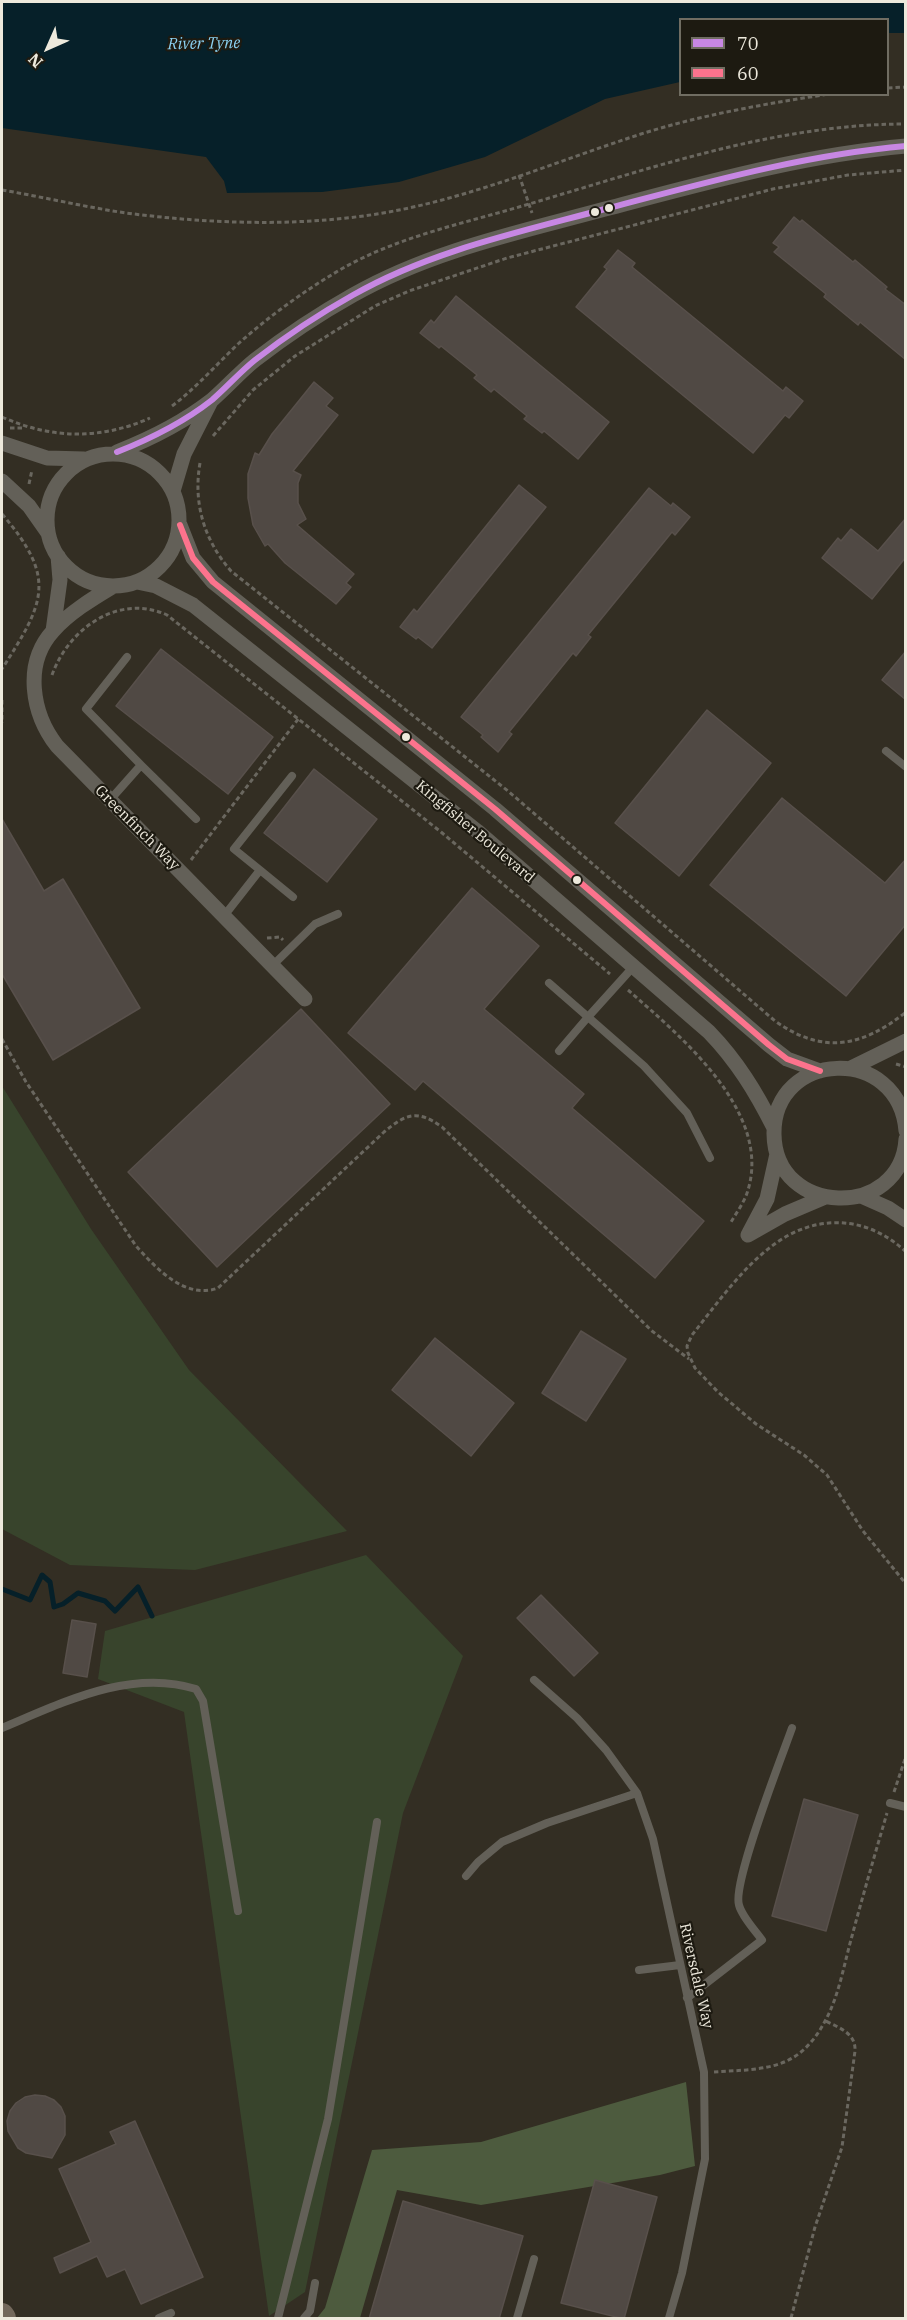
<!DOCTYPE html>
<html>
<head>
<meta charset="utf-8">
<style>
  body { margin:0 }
  #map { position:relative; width:907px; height:2320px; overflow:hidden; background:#332e23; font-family:"IBM Plex Serif",serif }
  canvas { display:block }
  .frame { position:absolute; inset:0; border:3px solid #ede9dc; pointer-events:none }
  .legend { position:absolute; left:679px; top:18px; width:210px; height:78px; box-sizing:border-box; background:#1d1a11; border:2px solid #706d62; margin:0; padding:8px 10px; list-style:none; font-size:18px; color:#ede9dc }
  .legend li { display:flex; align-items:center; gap:12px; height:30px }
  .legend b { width:30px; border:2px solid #706d62 }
  .north { position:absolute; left:18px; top:18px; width:60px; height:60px; -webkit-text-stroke:4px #1d1a11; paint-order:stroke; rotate:225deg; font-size:16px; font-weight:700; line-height:24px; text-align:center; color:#ede9dc }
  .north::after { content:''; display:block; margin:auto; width:21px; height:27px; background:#ede9dc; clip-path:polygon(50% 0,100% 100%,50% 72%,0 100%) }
</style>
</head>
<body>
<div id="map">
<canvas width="907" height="2320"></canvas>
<div class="frame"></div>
<ul class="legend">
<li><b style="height:8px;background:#c787e3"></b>70</li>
<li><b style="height:8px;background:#fc738d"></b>60</li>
</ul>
<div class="north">N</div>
</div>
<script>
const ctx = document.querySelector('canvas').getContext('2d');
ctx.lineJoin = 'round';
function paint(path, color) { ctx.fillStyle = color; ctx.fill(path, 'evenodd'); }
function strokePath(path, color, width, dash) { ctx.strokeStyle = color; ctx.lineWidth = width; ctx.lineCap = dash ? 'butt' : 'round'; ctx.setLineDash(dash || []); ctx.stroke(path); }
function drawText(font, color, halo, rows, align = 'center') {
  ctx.font = font + ' "IBM Plex Serif",serif'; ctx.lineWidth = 4.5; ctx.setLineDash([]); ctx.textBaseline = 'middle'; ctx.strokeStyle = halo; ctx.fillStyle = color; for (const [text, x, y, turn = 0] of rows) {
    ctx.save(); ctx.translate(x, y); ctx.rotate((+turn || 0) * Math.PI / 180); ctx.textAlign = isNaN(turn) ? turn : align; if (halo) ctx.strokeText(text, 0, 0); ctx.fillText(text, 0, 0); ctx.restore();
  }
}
const green = new Path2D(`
  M2 1086 91 1229 189 1370 347 1531 195 1570 70 1565 2 1529Z
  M366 1555 463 1656 403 1813 305 2292 269 2316 184 1712 98 1679 105 1631Z`);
const forest = new Path2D(`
  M686 2082 695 2166 660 2175 481 2205 397 2190 360 2318H317L325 2308 372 2150 481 2142Z`);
const water = new Path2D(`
  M2 2H905L906 33H888V20H680V82L605 99 485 157 399 182 322 192 227 193 224 181 206 157 2 128Z`);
const stream = new Path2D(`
  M2 1589 30 1600 42 1575 50 1582 54 1607 63 1604 78 1593 105 1601 115 1611 138 1587 152 1616`);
const building = new Path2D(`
  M794 217 800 222 802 220 853 262 855 260 887 287 885 289 906 305V360L860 322 858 325 824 297 826 294 774 252 779 247 773 243Z
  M618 250 635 263 632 267 783 391 786 387 803 401 789 418 785 415 753 453 576 307 607 269 604 267Z
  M456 296 609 422 578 459 544 431 542 433 524 419 527 416 494 389 491 392 474 378 477 375 441 346 439 348 420 333 431 320 434 323Z
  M314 382 333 398 326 406 338 415 293 471 301 475 298 483V503L306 519 297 525 354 574 346 583 351 587 336 604 285 563 268 544 265 546 253 525 248 498V474L255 453 259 455 272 434Z
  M519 485 546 507 432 648 418 637 416 639 400 627 414 609 417 612Z
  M649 488 671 506 673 503 690 517 675 535 672 532 588 635 591 637 576 656 573 653 509 732 512 734 498 752 481 737 483 735 461 717Z
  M906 518V557L872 599 822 558 838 538 841 541 851 529 878 551Z
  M161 649 273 737 228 794 116 706Z
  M906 651V700L882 680Z
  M707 710 771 763 679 876 615 823Z
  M314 769 377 819 327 882 264 833Z
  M782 798 885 883 906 859V924L846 996 710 885Z
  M2 819 44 891 63 879 140 1008 53 1060 2 974Z
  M472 888 539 946 484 1009 584 1094 572 1108 704 1221 655 1278 423 1081 415 1090 348 1033Z
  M301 1009 390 1104 217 1267 128 1172Z
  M581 1331 626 1359 586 1421 542 1393Z
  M435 1338 514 1403 471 1456 392 1390Z
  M541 1595 598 1653 574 1676 517 1618Z
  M72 1620 96 1624 87 1677 63 1673Z
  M804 1799 858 1815 826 1931 772 1916Z
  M35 2095 45 2096 54 2100 61 2107 65 2116V2135L52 2158 26 2153 18 2148 8 2131 7 2121 10 2111 16 2103 25 2097Z
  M135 2121 203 2277 141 2304 125 2269 107 2277 97 2256 60 2273 54 2258 91 2242 59 2169 116 2144 110 2132Z
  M595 2180 657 2197 624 2319 561 2303Z
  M403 2201 523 2236 499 2319H369Z`);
const path = new Path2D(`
  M888 88 906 87
  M519 175 532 213
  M2 190C43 197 85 207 126 213 211 224 299 227 383 213 471 198 555 162 638 135 700 115 765 104 829 94
  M172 406C196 388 216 365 238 344 267 318 300 294 333 274 393 237 463 224 529 204 652 168 776 124 906 124
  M2 417C51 439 101 440 150 418
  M10 428H25
  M213 436 253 390 295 356 375 306 409 291 507 258 773 189 848 175 906 170
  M200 463C193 503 204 540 231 571L508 791 775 1021C823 1055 862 1047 906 1012
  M29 484 32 470
  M2 514C58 579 44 603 2 669
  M52 675C69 628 119 593 167 615L441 832 610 974
  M2 700V723
  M191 860 299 718
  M267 938 280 937 283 940
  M628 990C679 1035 772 1111 748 1190 745 1201 737 1212 731 1222
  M2 1039 26 1082 136 1246C156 1268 185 1300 218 1288L384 1132C406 1114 417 1109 442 1127L652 1331 689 1359
  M896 1064 906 1067
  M906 1252C867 1215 815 1213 772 1246 741 1269 716 1305 692 1335L687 1346 688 1353 695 1368 718 1392 756 1424 804 1455 827 1475 863 1531 906 1584
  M894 1792 906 1756
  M714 2072C740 2070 772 2071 794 2057 807 2049 817 2036 824 2023 839 1997 844 1964 852 1936 863 1895 875 1854 887 1813
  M791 2318 815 2227 842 2147 855 2051C856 2033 839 2028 826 2021`);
const service = new Path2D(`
  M127 657 86 709 141 765
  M886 751 906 767
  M110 800 141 765 196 819
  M260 870 293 897
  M224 916 260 870 234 849 292 776
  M272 966 315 924 338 914
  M634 966 588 1017 644 1066 687 1113 710 1158
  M549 983 588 1017 559 1051
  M534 1680 577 1718 606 1750 637 1793 653 1839 704 2072 705 2159 682 2273 669 2318
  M2 1728C62 1703 130 1668 196 1689L203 1701 238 1911
  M890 1803 906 1807
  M466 1876 478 1862 502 1842 547 1823 637 1793
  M639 1970 680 1965
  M687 1998 762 1940C755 1930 742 1917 739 1905 732 1883 782 1756 792 1728
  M159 2318 171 2313
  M278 2318 328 2119 377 1822
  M304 2318 310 2311 315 2283
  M517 2318 534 2259`);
const minor = new Path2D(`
  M2 443 47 458 84 459
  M117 452C150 439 184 422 212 400 227 387 240 372 255 360 286 336 319 314 353 295 430 251 520 232 605 209 704 183 803 155 906 146
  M47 520a66 66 0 1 1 132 0a66 66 0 1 1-132 0Z
  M2 481 29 506 48 533
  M173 491 184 454 210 403
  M180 525 193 558 213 582 495 809 769 1045 787 1059 820 1071
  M137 582 156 586 193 605 477 831 709 1032C737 1061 756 1092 774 1128
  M112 587C92 599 69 613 53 631 23 664 32 714 57 746L305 999
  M53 631 60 580 58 556
  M851 1068 906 1041
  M906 1131C899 1044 773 1050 774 1134 775 1217 901 1220 906 1139
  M777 1154 767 1199 748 1235 785 1214 825 1197
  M861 1196 888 1208 906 1220`);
const primary = new Path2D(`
  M2 2315 4 2318`);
const bus1 = new Path2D(`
  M117 452C150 439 184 422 212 400 227 387 240 372 255 360 286 336 319 314 353 295 430 251 520 232 605 209 704 183 803 155 906 146`);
const bus2 = new Path2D(`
  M180 525 193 558 213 582 495 809 769 1045 787 1059 820 1071`);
const markers = [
  [609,208,5,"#ede9dc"],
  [595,212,5,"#ede9dc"],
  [406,737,5,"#ede9dc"],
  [577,880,5,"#ede9dc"]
];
const streetNames = [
  ["Greenfinch Way",137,828,45],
  ["Kingfisher Boulevard",475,832,40],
  ["Riversdale Way",696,1976,77]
];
const waterNames = [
  ["River Tyne",204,44,-1]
];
paint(green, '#38442c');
paint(forest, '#4d5b3e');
paint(water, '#062029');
strokePath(stream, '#062029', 5);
paint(building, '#504944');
strokePath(building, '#58504b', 1.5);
strokePath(path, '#6a675f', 3, [4.5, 3]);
strokePath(service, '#636058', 8);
strokePath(minor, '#636058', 15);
strokePath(primary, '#73685b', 24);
strokePath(bus1, '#c787e3', 6);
strokePath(bus2, '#fc738d', 6);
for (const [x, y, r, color] of markers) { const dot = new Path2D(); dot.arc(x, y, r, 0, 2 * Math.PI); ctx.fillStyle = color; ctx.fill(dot); strokePath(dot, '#1d1a11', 2); }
drawText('15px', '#ede9dc', '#1d1a11', streetNames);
drawText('italic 16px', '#8bd1f1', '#1d1a11', waterNames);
</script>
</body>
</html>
